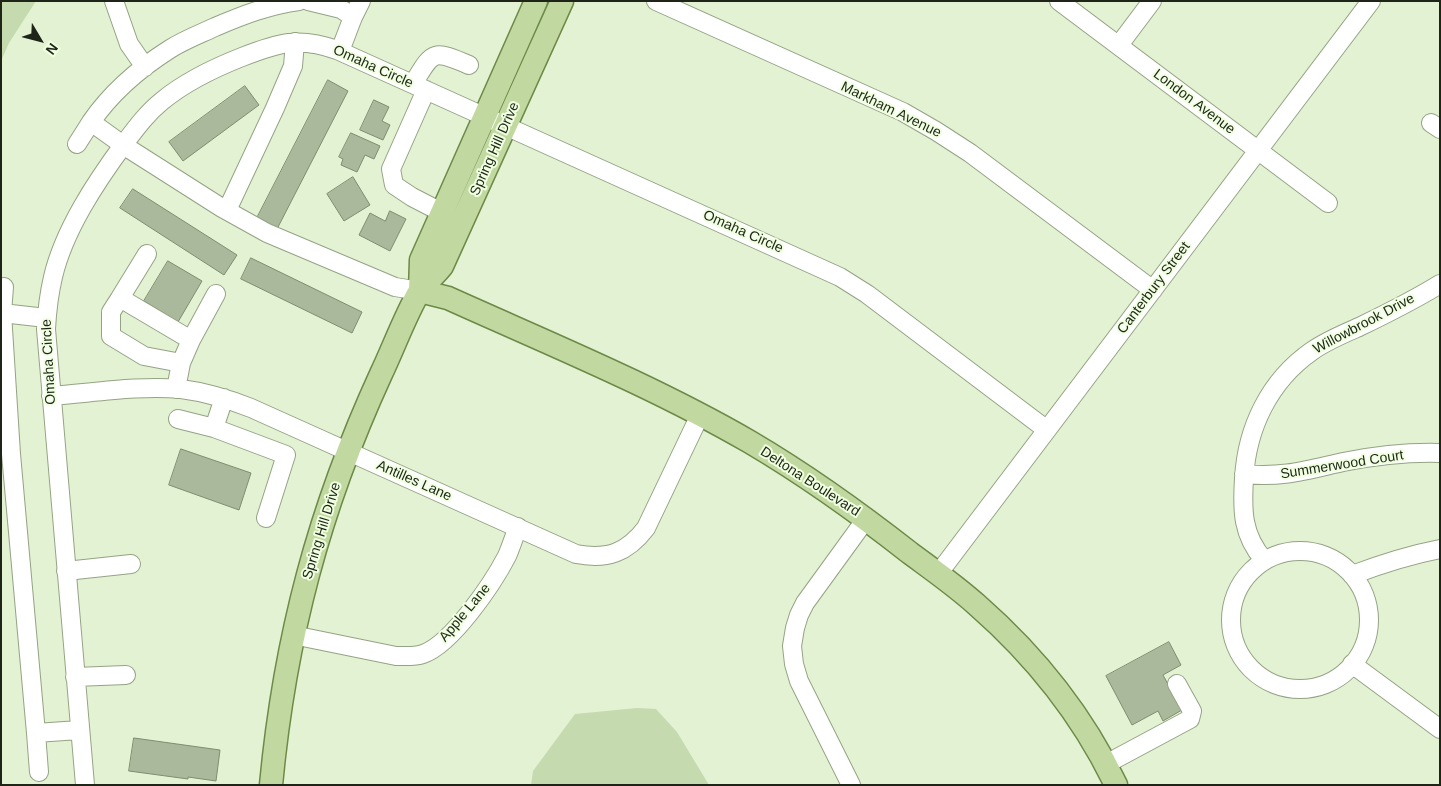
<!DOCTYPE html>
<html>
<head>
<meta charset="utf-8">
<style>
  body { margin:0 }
  #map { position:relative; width:1441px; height:786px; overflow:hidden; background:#e2f2d2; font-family:Arial,sans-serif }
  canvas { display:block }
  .frame { position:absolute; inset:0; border:2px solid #1f2419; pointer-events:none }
  .north { position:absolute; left:15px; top:15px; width:50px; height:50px; -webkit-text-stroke:4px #efffdf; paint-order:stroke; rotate:127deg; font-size:14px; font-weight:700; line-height:20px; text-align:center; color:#1f2419 }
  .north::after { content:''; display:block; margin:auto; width:18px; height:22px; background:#1f2419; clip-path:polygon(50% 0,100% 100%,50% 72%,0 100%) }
</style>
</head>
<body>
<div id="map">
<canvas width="1441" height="786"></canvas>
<div class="frame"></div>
<div class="north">N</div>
</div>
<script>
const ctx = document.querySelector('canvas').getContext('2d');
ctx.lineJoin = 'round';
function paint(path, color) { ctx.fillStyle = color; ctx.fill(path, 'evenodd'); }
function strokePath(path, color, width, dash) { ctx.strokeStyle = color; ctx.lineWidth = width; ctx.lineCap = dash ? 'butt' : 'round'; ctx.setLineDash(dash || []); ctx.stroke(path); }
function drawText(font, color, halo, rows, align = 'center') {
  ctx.font = font + ' Arial,sans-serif'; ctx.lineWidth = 4; ctx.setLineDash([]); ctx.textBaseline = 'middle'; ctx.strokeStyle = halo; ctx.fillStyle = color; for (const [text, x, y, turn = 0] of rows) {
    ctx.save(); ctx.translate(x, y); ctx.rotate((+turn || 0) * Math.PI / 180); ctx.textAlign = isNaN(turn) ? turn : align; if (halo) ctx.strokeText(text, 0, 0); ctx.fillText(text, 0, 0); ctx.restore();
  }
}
const green = new Path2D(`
  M1 1H36L9 43 1 61Z
  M637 708 656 709 677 732 709 785H531L533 771 575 714Z`);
const building = new Path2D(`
  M328 80 348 91 277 229 257 218Z
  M245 86 259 105 183 161 169 142Z
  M374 100 389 107 382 121 390 125 383 140 360 130Z
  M351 133 380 146 374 159 365 155 357 172 341 165 343 159 339 157Z
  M353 177 370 205 344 221 327 194Z
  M133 189 237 255 224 275 120 208Z
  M390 211 406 219 390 251 359 235 370 213 385 221Z
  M251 258 362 312 352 333 241 279Z
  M168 261 202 281 178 322 144 301Z
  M181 449 251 473 239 510 169 485Z
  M1169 642 1181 665 1163 675 1182 710 1163 721 1158 711 1132 725 1106 676Z
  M134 738 220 750 216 781 188 777V779L129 771Z`);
const minor = new Path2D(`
  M114 1 129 44 145 67
  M299 1C269 5 243 15 215 27 200 34 184 40 170 49 140 68 111 93 91 122L123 145 222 208 267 233 395 287 420 291
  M308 1 341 9 353 17 340 51
  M656 1 903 112 936 131 970 153 1153 290
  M1059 1 1328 203
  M353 17 361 1
  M1119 45 1152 1
  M413 84C433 51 432 49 469 65
  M426 90 391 169 394 185 412 197 443 213
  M1431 123 1440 129
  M77 144 91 122
  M222 208 229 206 275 108 293 66 295 42
  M120 298 147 254
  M2 313 4 287
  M46 318 2 313 11 454 36 733 79 730
  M181 363 144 356 111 336V312L120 298 191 340
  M176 389 181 363 191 340 216 294
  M51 396C92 393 140 385 181 389 205 392 228 399 251 408L576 554C607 560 627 553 646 528L700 415
  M178 419 214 428 224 398
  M214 428 286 455 266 518
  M1244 474C1282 478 1307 470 1343 462 1374 456 1408 452 1440 453
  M1231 620a69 69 0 1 1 138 0a69 69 0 1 1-138 0Z
  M1264 560C1242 535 1242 510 1244 478 1247 428 1269 381 1312 351 1326 341 1343 334 1359 327 1386 314 1414 300 1440 284
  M66 571 131 564
  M938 574 1371 1
  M1352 575C1381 564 1409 555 1440 549
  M293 635 396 656C405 656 414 657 423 654 452 644 493 583 507 556 511 547 514 537 518 527
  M1352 664 1440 729
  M75 677 126 675
  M36 733 39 772
  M1106 764 1190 719 1192 711 1177 684
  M85 785 46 329C47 311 49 294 53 277 64 230 96 182 124 144 136 128 147 113 162 101 185 82 214 68 242 57 278 43 298 36 337 50L840 277 867 294 1047 430
  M851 785 799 681 794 664 792 646 795 628 799 615 805 603 866 519`);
const major = new Path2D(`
  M420 291 448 298C550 344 653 386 750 442 806 475 859 513 910 553 933 570 956 586 977 605 1034 655 1083 716 1116 785
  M420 291 421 260 536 1
  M271 785C285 637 319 509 381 374 393 349 405 316 419 292 425 283 435 275 442 266L562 1`);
const streetNames = [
  ["Omaha Circle",373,67,24],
  ["London Avenue",1194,102,37],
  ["Markham Avenue",891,110,26],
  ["Spring Hill Drive",495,149,-66],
  ["Omaha Circle",743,232,24],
  ["Canterbury Street",1154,288,-53],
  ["Willowbrook Drive",1364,324,-28],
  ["Omaha Circle",49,362,-93],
  ["Summerwood Court",1342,465,-9],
  ["Antilles Lane",414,481,24],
  ["Deltona Boulevard",810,482,33],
  ["Spring Hill Drive",322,531,-73],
  ["Apple Lane",465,613,-50]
];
paint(green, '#c6dab0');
paint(building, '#aab99b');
strokePath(building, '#7e8c6f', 1);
strokePath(minor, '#95a385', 20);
strokePath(major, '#6d8948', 25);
strokePath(minor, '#fff', 18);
strokePath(major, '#c1d9a0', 22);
drawText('14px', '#1f2419', '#efffdf', streetNames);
</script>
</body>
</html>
